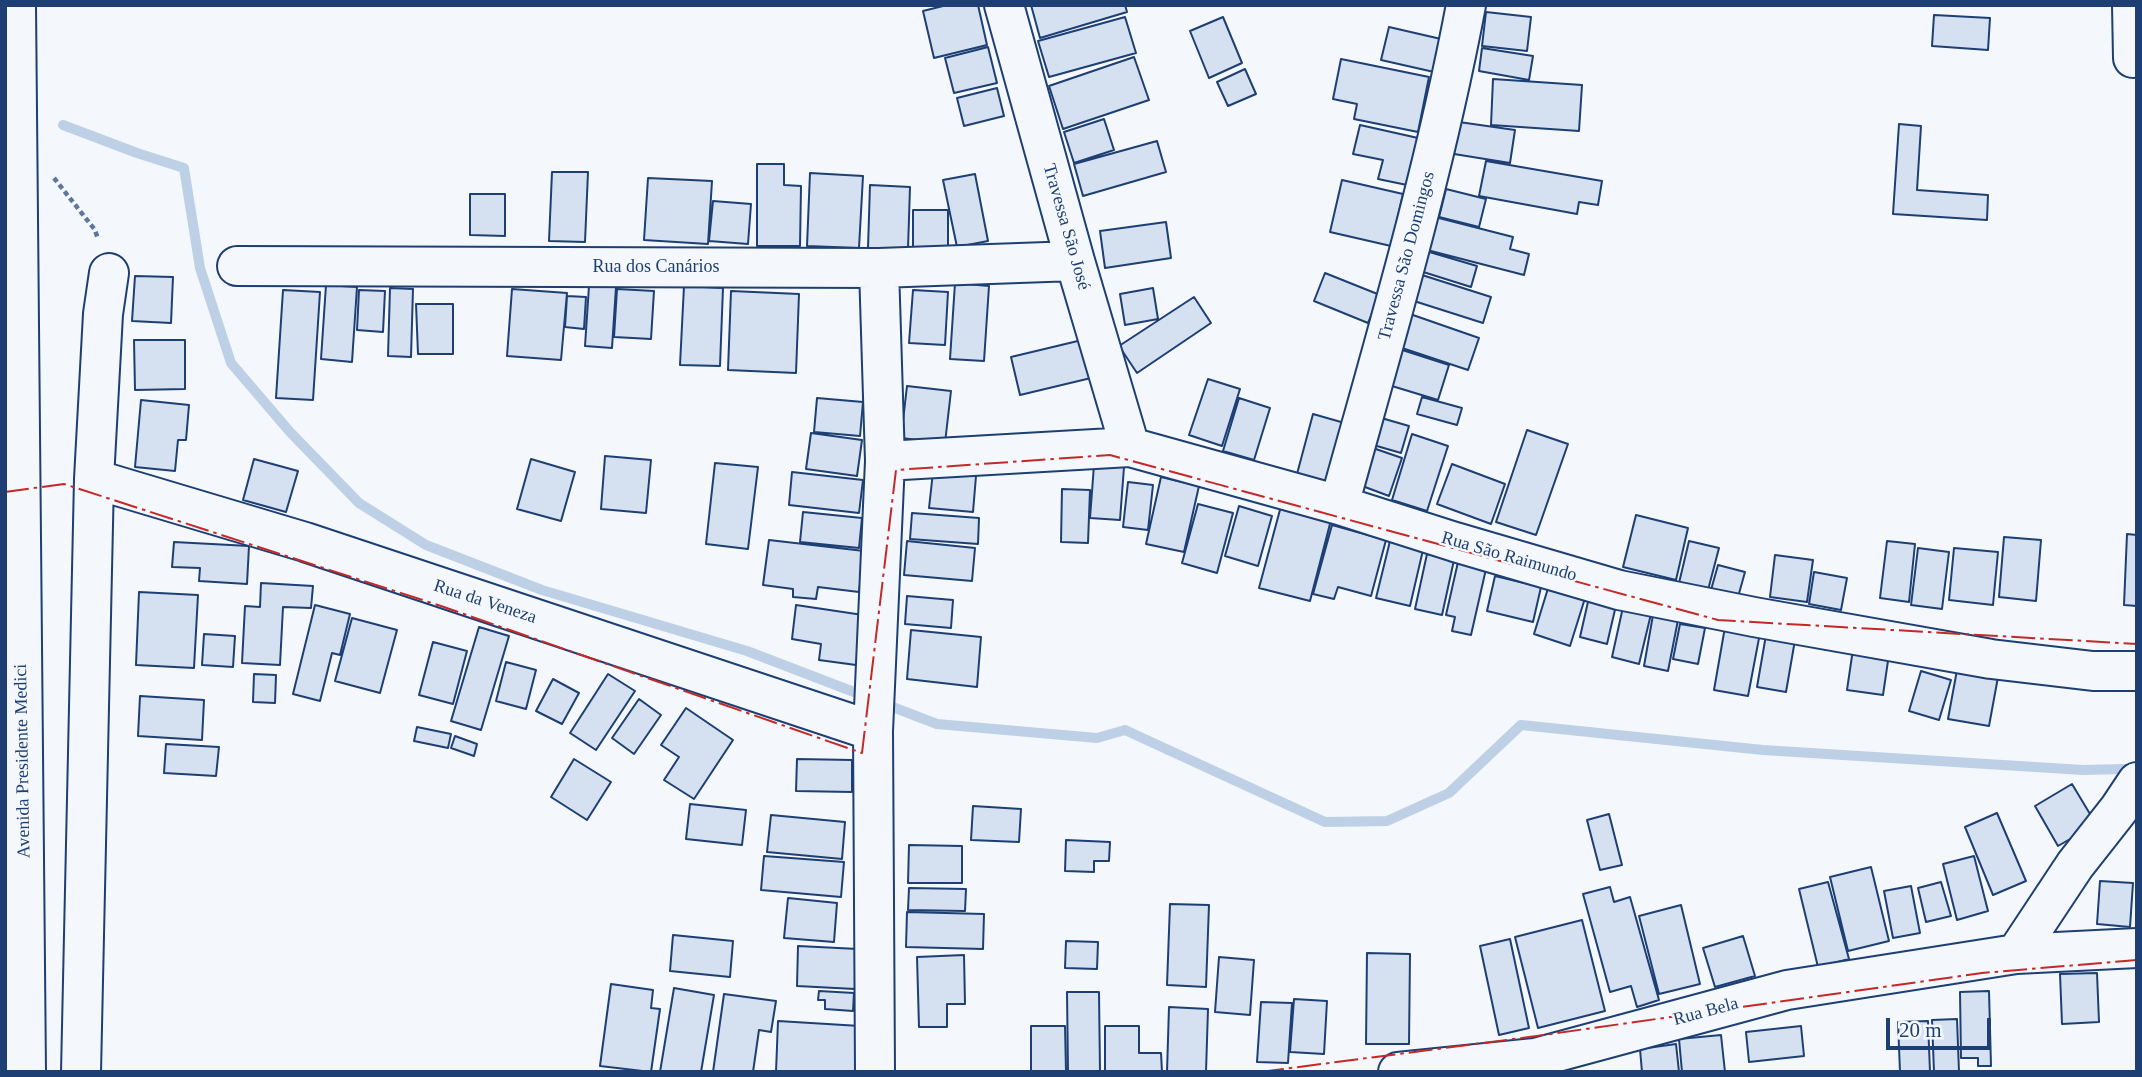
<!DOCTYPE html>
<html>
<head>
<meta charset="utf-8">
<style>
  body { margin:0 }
  #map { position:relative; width:2142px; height:1077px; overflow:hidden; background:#f4f7fb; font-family:Georgia,serif }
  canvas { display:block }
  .frame { position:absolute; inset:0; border:7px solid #1d3f73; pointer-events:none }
  .scale { position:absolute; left:1886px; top:1018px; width:105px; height:32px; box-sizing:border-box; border:4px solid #1d3f73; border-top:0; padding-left:9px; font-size:21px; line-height:24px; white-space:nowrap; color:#1d3f73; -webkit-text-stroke:5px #f4f7fb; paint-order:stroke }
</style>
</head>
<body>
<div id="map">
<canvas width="2142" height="1077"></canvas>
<div class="frame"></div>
<div class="scale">20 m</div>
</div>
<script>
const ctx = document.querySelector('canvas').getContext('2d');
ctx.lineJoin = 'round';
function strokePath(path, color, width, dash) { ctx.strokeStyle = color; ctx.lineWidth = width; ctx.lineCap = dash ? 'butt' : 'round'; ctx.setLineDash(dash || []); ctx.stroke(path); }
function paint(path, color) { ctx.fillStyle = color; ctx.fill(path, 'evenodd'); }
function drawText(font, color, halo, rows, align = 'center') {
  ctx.font = font + ' Georgia,serif'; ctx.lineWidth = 5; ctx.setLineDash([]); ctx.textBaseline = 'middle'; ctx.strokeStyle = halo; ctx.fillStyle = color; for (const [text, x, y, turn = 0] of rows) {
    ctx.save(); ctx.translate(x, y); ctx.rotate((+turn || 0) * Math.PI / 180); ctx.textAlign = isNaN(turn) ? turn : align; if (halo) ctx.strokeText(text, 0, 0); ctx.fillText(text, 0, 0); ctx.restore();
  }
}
const stream = new Path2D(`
  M63 125 137 153 184 168 200 268 231 363 290 432 359 503 426 545 542 590 747 651 867 697
  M882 703 937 724 1097 738 1125 730 1325 822 1387 821 1449 793 1521 725 1763 750 2083 770 2125 769`);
const building = new Path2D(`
  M947 5H978L987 45 934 58 923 11Z
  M1031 5H1125L1127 12 1040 38Z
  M1486 12 1531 17 1527 51 1482 46Z
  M1934 15 1990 18 1988 50 1932 46Z
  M1125 17 1136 53 1049 77 1038 41Z
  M1223 17 1242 63 1209 78 1190 31Z
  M1389 27 1441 39 1434 72 1381 60Z
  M988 47 997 83 954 93 945 58Z
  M1482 48 1533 56 1529 80 1479 71Z
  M1134 57 1149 100 1063 129 1049 86Z
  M1341 59 1429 77 1418 132 1354 119 1357 104 1333 99Z
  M1245 69 1256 94 1228 106 1217 82Z
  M1493 79 1582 85 1579 131 1491 125Z
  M997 88 1004 116 964 126 957 98Z
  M1104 119 1114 150 1074 163 1064 132Z
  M1459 122 1515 130 1510 163 1454 154Z
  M1899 124 1921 126 1917 190 1988 195 1987 220 1893 214Z
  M1360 125 1418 138 1407 185 1378 179 1383 160 1353 154Z
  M1157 141 1166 172 1083 196 1074 164Z
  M1486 161 1602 181 1598 205 1579 202 1577 214 1479 196Z
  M757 164H784V185L801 186 800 246H757Z
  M552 172H588L585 242 549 241Z
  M810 173 863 176 859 248 807 246Z
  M975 174 988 241 957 247 943 180Z
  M648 178 712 181 708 244 644 240Z
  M1342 180 1403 194 1391 246 1330 232Z
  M870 185 910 187 908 249 868 248Z
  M1446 189 1486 199 1479 227 1439 217Z
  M470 194H505V236L470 235Z
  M713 201 751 204 748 244 709 241Z
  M913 210H948V250H913Z
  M1435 217 1513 237 1510 249 1529 254 1524 275 1427 250Z
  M1166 222 1171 258 1105 268 1100 231Z
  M1426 251 1477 266 1471 287 1420 271Z
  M1325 273 1380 295 1368 323 1314 301Z
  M1422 275 1491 297 1483 323 1414 301Z
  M135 276 173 277 171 323 132 321Z
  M955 283 989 286 984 361 950 359Z
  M326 285 357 287 352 362 321 359Z
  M589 286 616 287 612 348 585 346Z
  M684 286 723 288 720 366 680 365Z
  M390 288 413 289 411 357 388 356Z
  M1153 288 1158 319 1125 325 1120 294Z
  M512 289 567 293 561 360 507 356Z
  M617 289 654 291 651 339 614 337Z
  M283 290 320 292 313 400 276 398Z
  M359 290 385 291 383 332 357 330Z
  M913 290 948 292 945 345 909 343Z
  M731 291 799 294 796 373 728 370Z
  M567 296 586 297 584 329 565 327Z
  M1194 297 1211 323 1137 373 1119 346Z
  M416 304H453V354H418Z
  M1410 314 1479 338 1468 370 1399 347Z
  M134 340H185V389L135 390Z
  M1082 340 1091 378 1020 395 1011 357Z
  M1393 347 1449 365 1438 400 1382 383Z
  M1208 379 1240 389 1222 446 1189 435Z
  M907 386 951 391 945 443 901 438Z
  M1422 397 1462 408 1457 425 1417 414Z
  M817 398 863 402 860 436 814 432Z
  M1239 398 1270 408 1254 460 1223 451Z
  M141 400 189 405 186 440H178L175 471 135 467Z
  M1313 414 1348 424 1331 484 1297 474Z
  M1371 415 1409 426 1401 453 1363 442Z
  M1527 430 1568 444 1536 535 1496 522Z
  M811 433 862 440 857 476 806 469Z
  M1412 434 1448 446 1427 511 1392 500Z
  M1370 447 1402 458 1389 496 1357 484Z
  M605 456 651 460 646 513 601 509Z
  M254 459 298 471 286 512 243 500Z
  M531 459 575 472 561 521 517 509Z
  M715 463 758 467 748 549 706 544Z
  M1452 464 1505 484 1491 524 1437 504Z
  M1094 465 1124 467 1120 520 1090 518Z
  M792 472 863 480 859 513 789 505Z
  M933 472 976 476 973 512 929 508Z
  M1161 477 1199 486 1184 552 1146 544Z
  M1128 482 1153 485 1148 530 1123 527Z
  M1062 489 1090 490 1088 543 1061 542Z
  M1198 504 1233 513 1217 573 1182 563Z
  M1239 506 1272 516 1258 566 1225 556Z
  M1281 506 1331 520 1310 601 1259 588Z
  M803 512 862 518 859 548 800 542Z
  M912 513 979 518 978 544 910 539Z
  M1636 515 1688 528 1676 580 1623 567Z
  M1332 525 1386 540 1371 596 1338 587 1334 599 1313 594Z
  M2127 534 2137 535V606L2124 605Z
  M2004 537 2041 540 2036 601 1999 597Z
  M769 540 864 551 859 592 818 587 816 599 793 597V589L763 585Z
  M907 541 975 548 972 581 904 575Z
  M1390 541 1423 550 1410 606 1376 598Z
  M1689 541 1719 548 1708 590 1679 583Z
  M1887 541 1915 544 1909 602 1880 598Z
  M174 542 249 546 247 584 199 581 200 568 172 567Z
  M1918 548 1949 552 1942 609 1911 605Z
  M1954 548 1998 552 1993 605 1949 600Z
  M1427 554 1454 560 1442 615 1415 609Z
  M1775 555 1813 560 1807 602 1770 597Z
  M1458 562 1486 569 1471 635 1452 631 1455 617 1446 615Z
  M1718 565 1745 572 1738 597 1711 590Z
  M1814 572 1847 578 1841 610 1809 604Z
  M1495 576 1541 587 1533 622 1487 611Z
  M261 583 313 586 311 608 283 607 280 665 242 663 245 606 260 607Z
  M1549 585 1586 595 1570 646 1534 634Z
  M139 592 198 595 194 668 136 665Z
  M1590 593 1617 601 1607 644 1580 637Z
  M907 596 953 600 951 628 905 624Z
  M315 605 350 614 340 655 332 653 320 701 293 694Z
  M796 605 863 615 856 665 819 660 821 644 792 639Z
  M1623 607 1651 614 1639 664 1612 657Z
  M1653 615 1678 620 1668 671 1644 666Z
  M352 618 397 630 380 693 335 681Z
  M1680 624 1705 628 1698 664 1673 659Z
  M479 627 509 636 481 730 451 721Z
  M1725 627 1760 633 1748 696 1714 690Z
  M911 630 981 637 977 687 907 679Z
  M204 634 235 636 233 667 202 665Z
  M1766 635 1795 640 1786 692 1757 687Z
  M433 642 467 651 453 704 419 695Z
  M1853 649 1889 654 1883 695 1847 690Z
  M506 662 536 670 526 709 496 701Z
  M1957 670 1998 677 1989 726 1948 719Z
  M1921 671 1951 680 1939 720 1909 711Z
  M254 674 276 675 275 703 253 702Z
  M608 674 635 691 596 750 570 733Z
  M553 679 579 693 562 724 536 711Z
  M140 696 204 700 202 740 138 736Z
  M639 699 661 715 634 754 612 738Z
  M686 708 733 740 694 799 664 780 679 757 661 745Z
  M417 727 451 734 448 748 414 741Z
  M455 736 477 744 474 756 451 748Z
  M166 744 219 747 216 776 164 773Z
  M574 759 611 782 587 820 551 797Z
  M797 759 852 760V792L796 791Z
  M2072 784 2096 824 2058 846 2035 806Z
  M690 804 746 810 742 845 686 839Z
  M973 806 1021 809 1019 842 971 840Z
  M1997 813 2026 881 1993 895 1965 827Z
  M1609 814 1622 865 1600 870 1587 820Z
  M771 815 845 822 842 859 767 852Z
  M1066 840 1110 842 1109 861H1094V872L1065 871Z
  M909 845 962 846V883H908Z
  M764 856 844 862 841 897 761 890Z
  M1974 856 1988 911 1957 920 1943 864Z
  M1871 867 1889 941 1848 951 1830 877Z
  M2100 881 2133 883 2130 927 2097 924Z
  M1828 882 1849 959 1818 967 1799 889Z
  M1941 882 1951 916 1926 922 1918 888Z
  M1911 886 1920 933 1893 938 1884 891Z
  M1610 887 1614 902 1630 897 1659 1000 1637 1007 1631 986 1610 992 1583 894Z
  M909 888 966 889 965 911 908 910Z
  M788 898 837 903 834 942 784 938Z
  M1170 904 1209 905 1206 987 1167 985Z
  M1681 905 1700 984 1659 994 1639 916Z
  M907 912 984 914 983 949 906 947Z
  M1582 920 1605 1011 1538 1028 1515 937Z
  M673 935 733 941 730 977 670 971Z
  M1743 936 1755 976 1715 987 1703 948Z
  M1510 939 1529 1028 1499 1035 1480 946Z
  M1066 941 1098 942 1097 969 1065 968Z
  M798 946 858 949 855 989 797 986Z
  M1367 953 1410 954 1409 1044H1366Z
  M964 955 965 1004H947V1027H919L917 957Z
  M1219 957 1254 960 1250 1015 1215 1012Z
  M2097 973 2099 1022 2062 1024 2060 974Z
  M611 984 653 990 651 1008 660 1009 651 1072 600 1066Z
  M674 988 714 995 701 1072H660Z
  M819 991 854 993 853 1011 825 1009V1000H818Z
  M1989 991 1991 1066H1978V1058H1961L1960 992Z
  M1067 992H1099L1100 1072H1068Z
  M724 994 776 1001 771 1032 759 1030 753 1072H713Z
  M1294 999 1327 1001 1324 1054 1290 1052Z
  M1261 1002 1292 1003 1288 1063 1257 1062Z
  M1169 1007 1208 1009 1206 1072H1167Z
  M1957 1019 1959 1072H1934L1932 1020Z
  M778 1021 860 1026 858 1072H776Z
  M1928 1021 1930 1072H1900L1898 1022Z
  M1031 1026H1065L1066 1072H1031Z
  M1105 1026H1139V1053H1161L1162 1072H1105Z
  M1801 1026 1804 1056 1749 1062 1746 1032Z
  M1721 1035 1725 1072H1682L1679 1039Z
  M1676 1044 1679 1072H1642L1640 1049Z`);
const path = new Path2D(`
  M54 178 95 230 98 239`);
const minor = new Path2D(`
  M1004 5 1075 261 1130 447
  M2132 5 2133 58
  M237 266 879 268 1075 261
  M885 461 1130 447 1339 505 1455 542 1619 590 1754 617 1991 659 2093 671H2137
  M94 479 305 542 873 731
  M1339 505C1385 339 1434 174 1466 5
  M2016 954 2075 865 2119 809 2137 782
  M81 1072 94 479 103 314 109 273
  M875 1072 873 731 885 461 879 268
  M1398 1072 1535 1058 1787 990 2016 954 2137 948`);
const major = new Path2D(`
  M16 5 26 1072`);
const power = new Path2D(`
  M5 492 64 484 441 606 862 753 896 470 1110 455 1718 620 2137 644
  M1260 1072 1529 1037 1982 973 2137 960`);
const streetNames = [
  ["Travessa São José",1066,227,74],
  ["Travessa São Domingos",1407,256,-75],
  ["Rua dos Canários",656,267],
  ["Rua São Raimundo",1509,557,16],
  ["Rua da Veneza",485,602,18],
  ["Avenida Presidente Medici",23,761,-91],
  ["Rua Bela",1706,1012,-15]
];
strokePath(stream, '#bed0e5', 10);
paint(building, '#d5e0f0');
strokePath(building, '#1d3f73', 2);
strokePath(minor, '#1d3f73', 42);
strokePath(major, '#1d3f73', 42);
strokePath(path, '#5e769c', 4.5, [5, 3.5]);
strokePath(minor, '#f4f7fb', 38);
strokePath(major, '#f4f7fb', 38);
strokePath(power, '#c62828', 2, [24, 5, 3.5, 5]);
drawText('18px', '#1d3f73', '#f4f7fb', streetNames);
</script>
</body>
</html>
